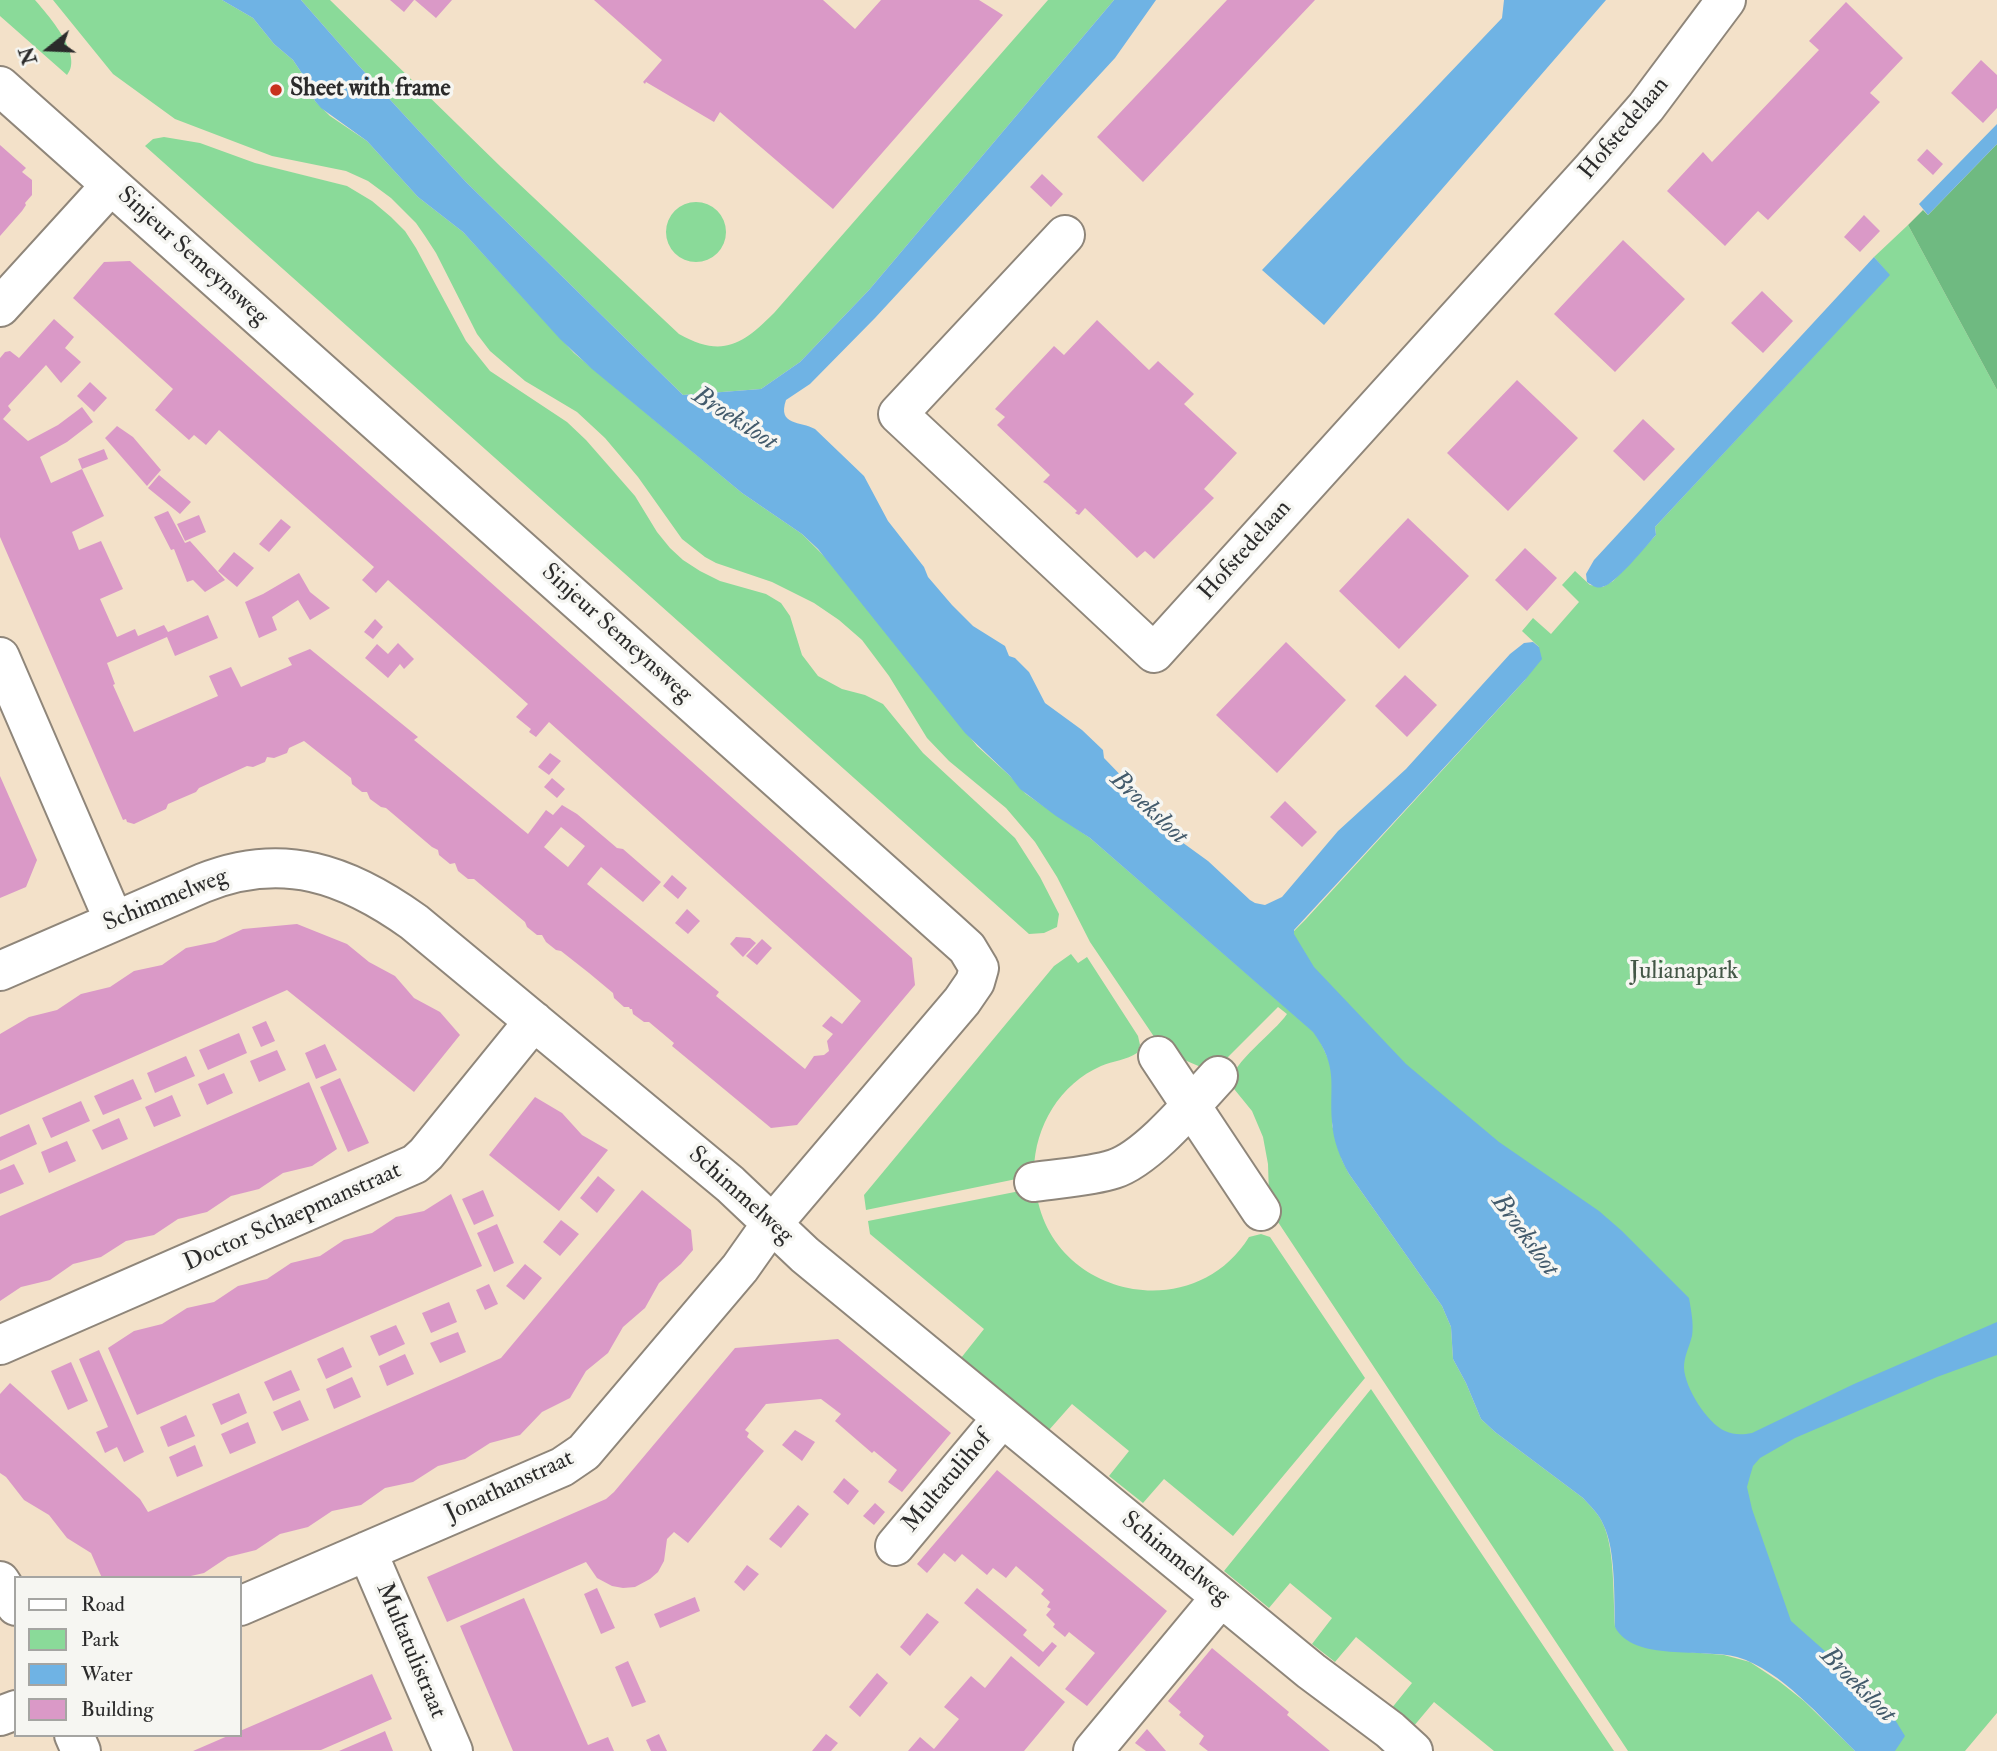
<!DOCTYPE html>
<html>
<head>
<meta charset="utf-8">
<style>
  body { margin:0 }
  #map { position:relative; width:1997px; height:1751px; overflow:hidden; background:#f3e1c9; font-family:"IM FELL Double Pica",serif }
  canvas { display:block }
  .legend { position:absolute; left:14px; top:1576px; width:228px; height:161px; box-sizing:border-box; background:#f6f6f2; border:2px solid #a5a5a2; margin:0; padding:9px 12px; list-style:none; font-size:21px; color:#2b2b2b }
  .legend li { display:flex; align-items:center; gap:14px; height:35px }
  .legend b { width:35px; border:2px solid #a5a5a2 }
  .north { position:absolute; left:14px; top:14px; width:70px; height:70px; -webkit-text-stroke:5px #f6f6f2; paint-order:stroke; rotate:252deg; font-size:19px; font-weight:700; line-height:28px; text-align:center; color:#2b2b2b }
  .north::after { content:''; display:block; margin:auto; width:24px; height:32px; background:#2b2b2b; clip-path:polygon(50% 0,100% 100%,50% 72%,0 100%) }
</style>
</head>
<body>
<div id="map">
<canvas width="1997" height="1751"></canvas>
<ul class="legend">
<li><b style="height:9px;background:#fff"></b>Road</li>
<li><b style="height:19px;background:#8ada99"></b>Park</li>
<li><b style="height:19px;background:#6fb3e4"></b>Water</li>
<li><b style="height:19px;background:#da99c7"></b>Building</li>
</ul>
<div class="north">N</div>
</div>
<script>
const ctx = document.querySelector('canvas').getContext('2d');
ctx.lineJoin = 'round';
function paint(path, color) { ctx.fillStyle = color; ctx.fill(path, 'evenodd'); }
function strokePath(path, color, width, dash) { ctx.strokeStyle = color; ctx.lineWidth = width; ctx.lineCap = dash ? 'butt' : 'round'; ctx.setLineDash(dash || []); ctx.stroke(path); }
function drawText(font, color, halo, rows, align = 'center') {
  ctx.font = font + ' "IM FELL Double Pica",serif'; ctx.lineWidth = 7; ctx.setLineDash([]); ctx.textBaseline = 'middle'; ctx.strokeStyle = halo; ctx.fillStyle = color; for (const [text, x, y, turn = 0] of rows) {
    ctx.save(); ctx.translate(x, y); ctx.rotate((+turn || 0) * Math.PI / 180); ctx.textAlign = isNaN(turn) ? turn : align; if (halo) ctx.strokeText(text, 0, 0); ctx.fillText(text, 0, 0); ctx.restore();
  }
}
const green = new Path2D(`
  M0 0H35C48 15 84 55 67 75L0 16Z
  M53 0H222L253 18 274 44 293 60 305 78 315 101 330 116 367 141 418 197 463 232 574 353 742 493 802 534 828 560 977 746 1010 776 1026 794 1090 838 1314 1032 1320 1041 1330 1063 1332 1073V1125L1342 1160 1349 1174 1442 1306 1451 1327 1453 1359 1466 1383 1481 1419 1495 1432 1583 1498C1590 1506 1599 1514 1603 1524 1615 1548 1613 1598 1615 1627L1654 1649 1724 1655 1750 1662 1780 1682 1804 1701 1855 1751H1628L1276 1219 1269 1196 1268 1164 1263 1137 1252 1111 1230 1084C1232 1062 1274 1033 1287 1014L1278 1007 1222 1063 1203 1068 1173 1055 1161 1047 1090 942 1057 877 1035 842 1006 808 949 761 927 738 889 676 862 640 839 620 814 603 772 582 716 563 705 557 682 539 638 477 605 438 577 412 525 381 490 351 477 334 436 253 425 236 416 223 391 198 368 181 346 171 272 156 175 119 113 74Z
  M301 0H330L501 167 679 334C722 358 742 345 774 313L1048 0H1114L869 290 800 362 761 389 683 395 466 182 359 66Z
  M164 137 200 143 255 163 347 186 372 201 391 217 405 231 416 248 466 341 490 371 567 422 586 440 635 496 657 532 670 548 683 560 700 571 720 581 766 594 781 603 790 616 802 655 818 676 842 689 865 695 883 704 923 753 1015 838 1040 877 1059 914 1057 927 1044 933 1029 934 145 146 153 139Z
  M666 232a30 30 0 1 1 60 0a30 30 0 1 1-60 0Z
  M1908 225 1997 390V1713L1965 1751H1887L1262 951 1294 931 1306 919 1525 680 1539 647 1522 631 1533 618 1551 634 1579 602 1562 585 1575 571 1590 585 1603 587 1613 581 1656 535 1655 527 1889 275 1874 257Z
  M1071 954 1078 963 1087 957 1138 1036 1140 1045 1137 1053C1127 1060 1113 1061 1101 1066 1060 1084 1035 1126 1034 1170L1026 1177 866 1210 864 1195 1054 966Z
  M1025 1190 1037 1197C1056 1298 1194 1326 1249 1237L1261 1234 1270 1237 1365 1378 1233 1536 1164 1479 1143 1503 1109 1476 1129 1451 1072 1404 1049 1430 961 1358 984 1329 870 1234 868 1221Z
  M1371 1389 1614 1751H1494L1434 1702 1413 1727 1391 1709 1412 1683 1356 1637 1335 1662 1312 1644 1332 1618 1290 1583 1269 1608 1224 1571Z`);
const forest = new Path2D(`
  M1997 144V390L1908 225 1923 210 1928 215Z`);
const water = new Path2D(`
  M222 0H301L359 66 466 182 683 395 761 389 800 362 869 290 1114 0H1156L1115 58 875 318 810 384 786 400C777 426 801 421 815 429L864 476 888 521 924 567 928 577 952 605 973 626 1005 646 1009 656 1015 658 1029 672 1045 703 1082 730 1103 750 1104 758 1131 786 1168 832 1208 861 1250 900 1255 903 1265 905 1282 897 1338 831 1406 769 1510 654 1524 643 1533 642 1539 647 1542 659 1525 680 1294 930V934L1314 967 1406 1064 1499 1142 1599 1211 1622 1231 1689 1298C1691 1310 1694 1324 1692 1336 1689 1348 1684 1356 1684 1368 1685 1388 1707 1423 1725 1431 1734 1435 1742 1435 1752 1433L1854 1384 1997 1322V1355L1937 1377 1795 1438 1760 1458 1753 1466 1750 1476 1747 1487 1752 1509 1791 1621 1886 1705 1905 1736 1895 1751H1855C1822 1719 1781 1670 1737 1657 1703 1648 1633 1662 1615 1627 1614 1598 1616 1549 1603 1524 1599 1514 1590 1506 1583 1498L1495 1432 1481 1419 1466 1383 1453 1359 1451 1327 1442 1306 1349 1174C1340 1158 1333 1140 1332 1122 1329 1083 1339 1068 1313 1032L1090 838 1056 816 1020 789 1010 776 965 733 818 549 802 534 742 493 592 369 560 339 463 232 418 197 367 141 321 108 315 101 305 78 293 60 274 44 253 18Z
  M1504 0H1606L1324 325 1262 270 1502 18Z
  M1997 124V144L1928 215 1919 204Z
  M1874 257 1890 275 1655 527 1656 535C1646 546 1615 585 1602 587 1596 589 1592 585 1587 582L1586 574 1594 560Z`);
const building = new Path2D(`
  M390 0H414L404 12Z
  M415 0H452L436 18Z
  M594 0H823L855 29 881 0H979L1003 15 833 209 720 112 714 122 646 82 645 84 643 82 662 60Z
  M1227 0H1315L1143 182 1097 137Z
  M1846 2 1903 58 1870 93 1880 102 1768 220 1758 211 1725 246 1667 191 1703 152 1712 162 1819 50 1809 41Z
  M1981 60 1997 75V108L1983 123 1951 93Z
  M0 145 26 168 22 172 32 180V195L25 203 26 205 22 211 0 236Z
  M1927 149 1943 164 1933 175 1917 160Z
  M1042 174 1063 194 1051 207 1030 187Z
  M1864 215 1880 231 1860 252 1844 237Z
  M1623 240 1685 299 1615 372 1554 314Z
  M130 261 912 958 915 985 797 1125 771 1128 672 1046 674 1043 649 1022H644L633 1014 632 1009H630L629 1007H624L614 998 613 993 589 973 561 951 556 950 546 942 542 935H537L527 927 525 922 474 879H468L458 871 455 863 450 864 439 855 438 850 432 847 386 808 381 807 370 799 367 792H362L352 784 351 778 304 741 289 748 287 753 274 758 267 757 265 762 253 767 247 766 199 788 196 792 168 804 166 809 134 824 127 822 126 819 123 820 0 537V358L5 352 10 351 19 358 54 319 74 337 65 348 81 362 61 383 46 365 8 406 11 410 3 419 28 441 58 425 82 407 93 422 67 442 40 457 51 483 82 469 104 516 72 532 79 550 101 541 123 589 100 599 117 637 135 629 138 636 164 625 168 632 208 615 218 638 175 656 167 637 107 663 115 684 113 685 134 732 218 696 209 676 231 667 241 687 292 665 288 658 310 649 418 737 414 740 528 834 546 810 553 815 562 805 577 814 617 848 623 849 661 882 643 902 601 867 587 884 719 992 716 996 805 1069 814 1056 824 1055 829 1051 827 1041 833 1034 822 1026 831 1016 842 1024 861 1001 549 722 536 737 529 732 531 729 516 717 528 704 388 580 376 593 362 580 374 567 219 430 206 445 194 435 189 440 155 410 173 389 73 298 104 262ZM561 827 585 846 568 867 544 847Z
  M1762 291 1793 321 1763 353 1731 323Z
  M1097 320 1149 370 1158 361 1194 394 1184 404 1237 453 1204 489 1214 498 1154 559 1145 551 1137 558 1085 508 1079 515 1075 513 1077 511 1047 484 1043 482 1050 475 997 425 1005 417 995 409 1054 346 1064 355Z
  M1517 380 1578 438 1508 511 1447 453Z
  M90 382 107 398 94 412 77 396Z
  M1643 419 1675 449 1644 481 1613 451Z
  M117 426 133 437 161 470 147 486 105 438Z
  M104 449 108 459 82 469 78 459Z
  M159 475 191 502 180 514 148 488Z
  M168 511 185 543 190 541 225 580 205 592 193 580 187 582 174 549 171 550 154 517Z
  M199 515 206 532 185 541 177 524Z
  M1408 518 1469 576 1399 649 1339 591Z
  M281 519 291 527 269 552 259 544Z
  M1525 548 1557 578 1527 611 1495 580Z
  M234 552 254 568 237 587 218 571Z
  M299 573 310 592 330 608 310 620 298 600 272 617 277 630 259 638 245 602 263 594Z
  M375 619 383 627 373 639 364 632Z
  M1286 642 1346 700 1277 773 1216 715Z
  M398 643 414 659 404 669 400 664 388 678 365 658 377 644 388 654Z
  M1405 675 1437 705 1407 737 1375 706Z
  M550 753 561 761 549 775 538 767Z
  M0 776 37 860 26 887 0 898Z
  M552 778 565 789 557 798 544 787Z
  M1285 801 1317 832 1302 847 1270 817Z
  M672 875 687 888 678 899 663 886Z
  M687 909 700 921 688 934 675 923Z
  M297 924 347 944 369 962 395 976 414 998 440 1012 460 1035 414 1092 287 990 0 1115V1034L29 1017 57 1010 81 994 110 987 134 971 162 965 186 948 215 942 243 929Z
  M736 937 750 938 756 943 743 957 730 944Z
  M762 939 772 948 757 965 746 956Z
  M266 1021 275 1041 261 1047 252 1027Z
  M239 1033 247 1053 208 1070 199 1050Z
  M325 1044 337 1070 316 1079 305 1053Z
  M277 1050 286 1070 259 1082 250 1061Z
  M186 1056 195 1076 155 1093 147 1073Z
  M224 1073 233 1093 207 1105 198 1084Z
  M340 1078 369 1143 348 1152 320 1087Z
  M133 1079 142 1099 103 1115 94 1096Z
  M309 1082 337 1149 312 1166 283 1173 259 1189 231 1196 207 1212 178 1219 154 1235 126 1241 101 1257 73 1264 50 1280 21 1287 0 1301V1216Z
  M172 1095 181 1116 154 1127 145 1107Z
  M535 1097 562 1113 582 1135 608 1150 559 1211 489 1155Z
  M81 1101 90 1121 51 1138 42 1118Z
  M119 1118 128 1139 102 1150 92 1130Z
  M29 1124 37 1144 0 1161V1137Z
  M67 1141 76 1161 49 1173 41 1152Z
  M14 1164 24 1184 0 1194V1170Z
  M598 1176 615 1190 597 1213 580 1198Z
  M483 1190 494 1216 474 1225 462 1199Z
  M642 1190 691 1230 693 1250 681 1264 659 1283 645 1308 623 1327 608 1353 586 1371 570 1398 542 1412 520 1435 490 1443 465 1459 438 1466 413 1482 385 1488 361 1505 332 1511 308 1527 280 1534 256 1550 228 1557 204 1573 182 1578H102L91 1553 67 1538 49 1515 24 1500 6 1477 0 1473V1394L10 1383 140 1499 148 1512 461 1376 501 1358Z
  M451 1194 482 1266 137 1415 108 1348 134 1331 162 1324 187 1308 214 1302 238 1286 267 1279 291 1263 320 1256 344 1240 372 1233 396 1217 424 1211Z
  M561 1220 579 1234 560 1256 543 1242Z
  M497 1224 514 1263 494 1272 477 1233Z
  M525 1264 542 1278 524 1300 506 1286Z
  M489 1284 498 1304 485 1310 476 1290Z
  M449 1302 457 1322 431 1333 422 1313Z
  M396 1325 405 1344 379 1356 370 1336Z
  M458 1332 466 1352 440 1363 430 1343Z
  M838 1339 951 1433 902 1492 888 1482 897 1470 874 1451 872 1453 835 1421 841 1414 821 1399 766 1404 745 1430 749 1433 747 1437 764 1451 688 1543 674 1532 667 1539 664 1561 658 1572 650 1579 635 1587 623 1588 612 1586 597 1578 586 1562 447 1622 427 1577 606 1499 614 1492 735 1348Z
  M343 1347 352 1367 326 1379 317 1359Z
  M99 1350 144 1452 124 1462 117 1447 105 1453 96 1432 108 1427 79 1359Z
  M405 1354 414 1374 387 1386 379 1366Z
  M71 1362 88 1401 68 1410 51 1371Z
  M291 1370 300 1390 273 1401 264 1382Z
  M352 1377 361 1397 334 1409 326 1389Z
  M239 1393 247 1413 221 1425 212 1404Z
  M300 1400 309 1420 282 1431 273 1412Z
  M186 1415 195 1436 168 1447 160 1427Z
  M248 1422 256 1443 230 1454 221 1434Z
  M795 1430 815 1442 802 1461 782 1445Z
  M195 1445 203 1466 177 1477 169 1457Z
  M997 1470 1167 1611 1087 1706 1065 1689 1095 1653 1069 1632 1065 1637 1053 1627 1055 1624 1046 1615 1051 1609 1047 1607 1050 1602 1041 1594 1044 1590 1016 1566 1006 1578 993 1568 987 1575 962 1554 955 1562 944 1553 927 1573 917 1564Z
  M844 1478 859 1491 848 1505 833 1492Z
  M875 1503 885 1512 874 1525 863 1516Z
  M798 1505 809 1514 781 1548 769 1539Z
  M747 1565 759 1574 744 1591 734 1582Z
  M597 1588 615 1628 601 1634 584 1594Z
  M977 1588 1027 1630 1023 1635 1043 1652 1052 1642 1057 1646 1039 1667 964 1603Z
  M695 1597 700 1611 660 1628 654 1614Z
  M524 1598 588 1745 608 1737 614 1751H513L460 1626Z
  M927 1613 939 1622 910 1656 900 1647Z
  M1212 1648 1289 1712 1287 1715 1330 1751H1208L1199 1744 1204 1736 1179 1715 1181 1712 1168 1701Z
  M1011 1656 1065 1702 1024 1751H908L920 1737 934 1749 959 1719 944 1707 971 1676 985 1688Z
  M628 1661 646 1702 632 1707 615 1667Z
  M877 1673 888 1683 860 1717 849 1707Z
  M372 1674 392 1719 321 1750 193 1751 230 1735H240V1731Z
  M1147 1729 1166 1751H1146L1135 1743Z
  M385 1731 393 1751H339L383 1732Z
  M659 1734 667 1751H651L646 1740Z
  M826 1734 838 1743 831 1751H812Z`);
const minor = new Path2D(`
  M0 86 947 930 967 948 979 968 975 982 962 1001 764 1234 740 1268 584 1452 562 1467 240 1606
  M1065 235 898 414 1154 653 1592 169 1646 107 1726 0
  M0 307 111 185
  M0 657 114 921
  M0 971 203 883C283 851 347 874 414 922L730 1184 805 1255 1311 1671 1390 1730 1413 1751
  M1158 1056 1261 1211
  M1034 1182C1060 1178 1089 1177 1114 1169 1148 1158 1193 1103 1218 1076
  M0 1345 415 1164 426 1154 534 1021
  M895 1546 1002 1418
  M367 1551 453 1751
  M0 1581 16 1606
  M0 1716 16 1710
  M74 1735 81 1751
  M1093 1751 1221 1597`);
const markers = [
  [276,90,7,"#c8321e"]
];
const poiNames = [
  ["Sheet with frame",290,90]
];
const streetNames = [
  ["Hofstedelaan",1625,129,-50],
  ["Sinjeur Semeynsweg",192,257,42],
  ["Hofstedelaan",1246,551,-48],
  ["Sinjeur Semeynsweg",616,634,42],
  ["Schimmelweg",166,901,-22],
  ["Schimmelweg",740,1196,42],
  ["Doctor Schaepmanstraat",293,1218,-24],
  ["Multatulihof",948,1482,-50],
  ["Jonathanstraat",510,1487,-25],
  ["Schimmelweg",1175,1559,39],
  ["Multatulistraat",410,1651,67]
];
const parkNames = [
  ["Julianapark",1684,973]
];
const waterNames = [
  ["Broeksloot",734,420,33],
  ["Broeksloot",1148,809,43],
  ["Broeksloot",1524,1236,54],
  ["Broeksloot",1857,1686,45]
];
paint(green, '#8ada99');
paint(forest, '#6fba81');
paint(water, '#6fb3e4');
paint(building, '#da99c7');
strokePath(minor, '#8f867a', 42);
strokePath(minor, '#fff', 38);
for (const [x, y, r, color] of markers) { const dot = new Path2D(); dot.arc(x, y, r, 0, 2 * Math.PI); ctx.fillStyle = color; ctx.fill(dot); strokePath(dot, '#f6f6f2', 2.5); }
drawText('bold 24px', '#2b2b2b', '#f6f6f2', poiNames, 'left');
drawText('24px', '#2b2b2b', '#f6f6f2', streetNames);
drawText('24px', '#435746', '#f6f6f2', parkNames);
drawText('italic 26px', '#435b6c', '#f6f6f2', waterNames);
</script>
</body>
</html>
